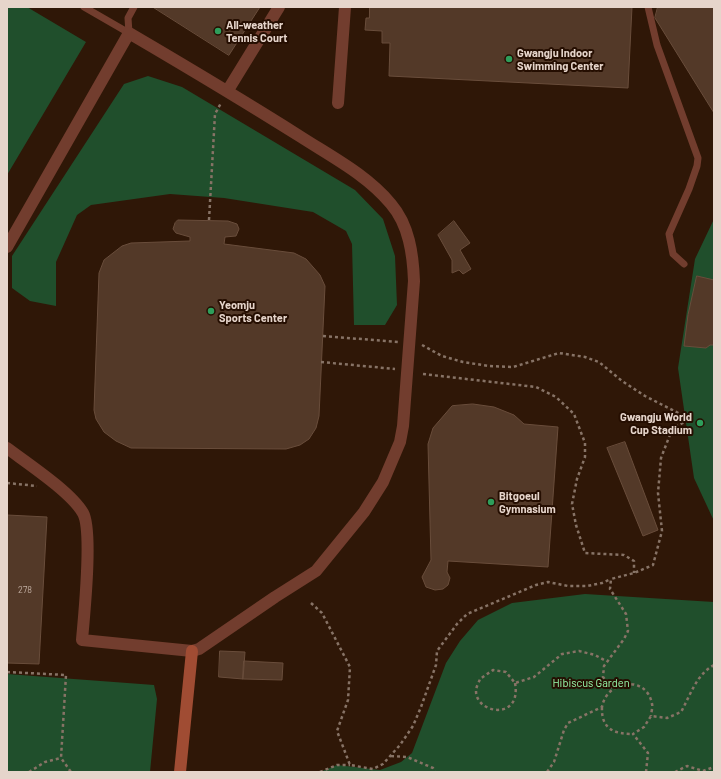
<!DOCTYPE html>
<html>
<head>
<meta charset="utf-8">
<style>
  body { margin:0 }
  #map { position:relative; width:721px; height:779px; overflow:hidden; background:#2f1707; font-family:Barlow,sans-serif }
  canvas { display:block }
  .frame { position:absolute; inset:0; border:8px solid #e6d5cb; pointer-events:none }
</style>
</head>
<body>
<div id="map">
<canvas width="721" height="779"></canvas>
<div class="frame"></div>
</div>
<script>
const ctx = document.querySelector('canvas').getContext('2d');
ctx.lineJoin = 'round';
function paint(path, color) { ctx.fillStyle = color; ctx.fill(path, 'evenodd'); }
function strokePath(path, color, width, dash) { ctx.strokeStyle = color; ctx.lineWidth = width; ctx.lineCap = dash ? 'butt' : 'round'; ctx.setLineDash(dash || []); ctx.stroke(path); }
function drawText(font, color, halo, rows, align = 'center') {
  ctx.font = font + ' Barlow,sans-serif'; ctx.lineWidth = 4; ctx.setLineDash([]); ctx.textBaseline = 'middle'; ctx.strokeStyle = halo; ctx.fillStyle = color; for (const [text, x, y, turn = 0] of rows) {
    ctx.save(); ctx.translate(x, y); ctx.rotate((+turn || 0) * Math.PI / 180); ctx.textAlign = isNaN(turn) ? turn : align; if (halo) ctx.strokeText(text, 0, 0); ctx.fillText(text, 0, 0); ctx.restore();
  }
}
const green = new Path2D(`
  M7 7H27L86 42 7 175Z
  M148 76 182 87 355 190 383 219 395 256 397 305 385 325H354L352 244 346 231 313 212 224 198 170 194 91 205 77 215 56 262V306L30 301 12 288V256L124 84Z
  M714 219V521L694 478 678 368 695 259Z
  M585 594 714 602V772H320L337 765 380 770 401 762 412 753 446 663 460 641 478 620 512 603Z
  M7 674 154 685 157 699 150 772H7Z`);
const building = new Path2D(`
  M153 7H260L229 55Z
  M370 7H632L628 88 389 76 390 43H382V31L365 30 366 18H369Z
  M658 7H714V113L655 18Z
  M178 220 228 221 237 224 239 229 236 236 225 237 224 244 294 253 306 259 320 275 325 286 319 416 316 428 309 439 300 445 286 449 131 448 116 441 104 432 96 419 94 410 99 273 104 260 122 246 131 243 190 241V237L176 233 173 229 175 223Z
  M454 221 470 243 460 250 471 269 463 274 459 270 452 273V260L438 235Z
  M697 276 714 280V345H710L706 348 684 346 688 315Z
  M473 404 494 407 514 415 524 424 558 427 548 567 448 561 447 572 450 578 448 585 443 589 435 590 426 587 422 577 431 560 428 444 433 428 452 406Z
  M625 442 658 530 643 536 607 448Z
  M7 515 47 517 39 664 7 663Z
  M220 651 245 652 243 679 219 677Z
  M244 661 283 663 282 680 243 679Z`);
const path = new Path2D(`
  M209 220 215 114 221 103
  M323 336 398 342
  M422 345 442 356 463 362 489 366 513 367 559 353 585 357 599 362 622 381 645 396 690 419
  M321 362 395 369
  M423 374 536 387 556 397 574 414 585 443V457L577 479 572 504 576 525 585 553 624 555 634 561V573
  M7 483 37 486
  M311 603 322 613 350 667 348 700 337 731 350 765 373 769 383 764 400 745 413 726 421 707 436 665 437 651 457 624 467 614 536 585 548 582 568 586H587L602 583 611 579
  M7 672 66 675 61 758 71 772
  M515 683C522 721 476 714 476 691 476 687 479 682 480 679L493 670 506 672 515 683 534 677 562 654 579 651 595 655 606 661
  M612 688 603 677 604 666 624 639 628 631 626 614 610 589 611 579 634 573 653 565 662 531 658 493 661 458 671 432 677 426 690 419
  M602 707C601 729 614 734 633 734
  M391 756 407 757 433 768 435 772
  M29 772 45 762 61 758
  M320 772 337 765H350
  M547 772 554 762 564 730 568 723 602 707C607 679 647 675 652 704 653 707 651 713 651 716
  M646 772 648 753 633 734 644 727 651 716 667 718 681 712C691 694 696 675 714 665
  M675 772 687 766 703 771 714 767`);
const lane = new Path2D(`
  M84 7 129 33
  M648 7 657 45 698 158 697 166 689 189 669 234 673 254 684 264
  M129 33 128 18 134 7`);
const street = new Path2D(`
  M228 90 279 7
  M338 103 345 7
  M7 247 129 33C187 67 244 101 301 137 332 157 367 175 391 204 409 225 413 254 414 281L403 426 400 442 383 482 364 512 316 571 275 597 199 649 192 651 82 640C84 616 93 531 83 513 71 492 27 463 7 448`);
const secondary = new Path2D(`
  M180 772 192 651`);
const markers = [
  [218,31,4,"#2e9e5b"],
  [509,59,4,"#2e9e5b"],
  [211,311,4,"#2e9e5b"],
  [700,423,4,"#2e9e5b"],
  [491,502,4,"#2e9e5b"]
];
const numberNames = [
  ["278",25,590]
];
const poiNames = [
  ["All-weather",226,25],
  ["Tennis Court",226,38],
  ["Gwangju Indoor",517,53],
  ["Swimming Center",517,66],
  ["Yeomju",219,305],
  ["Sports Center",219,318],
  ["Gwangju World",692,417,"right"],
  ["Cup Stadium",692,430,"right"],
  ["Bitgoeul",499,496],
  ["Gymnasium",499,509]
];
const parkNames = [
  ["Hibiscus Garden",591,683]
];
paint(green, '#204f2c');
paint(building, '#533928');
strokePath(building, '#694d3b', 1);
strokePath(path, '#877366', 2.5, [3, 3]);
strokePath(lane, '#723d2e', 7);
strokePath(street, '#723d2e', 12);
strokePath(secondary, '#a04c33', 12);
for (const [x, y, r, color] of markers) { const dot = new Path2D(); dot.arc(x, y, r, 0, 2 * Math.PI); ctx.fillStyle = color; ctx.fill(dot); strokePath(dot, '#250e01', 1.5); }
drawText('9px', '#c1aea2', null, numberNames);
drawText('bold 11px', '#e6d5cb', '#250e01', poiNames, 'left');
drawText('11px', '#99fdad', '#250e01', parkNames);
</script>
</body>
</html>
